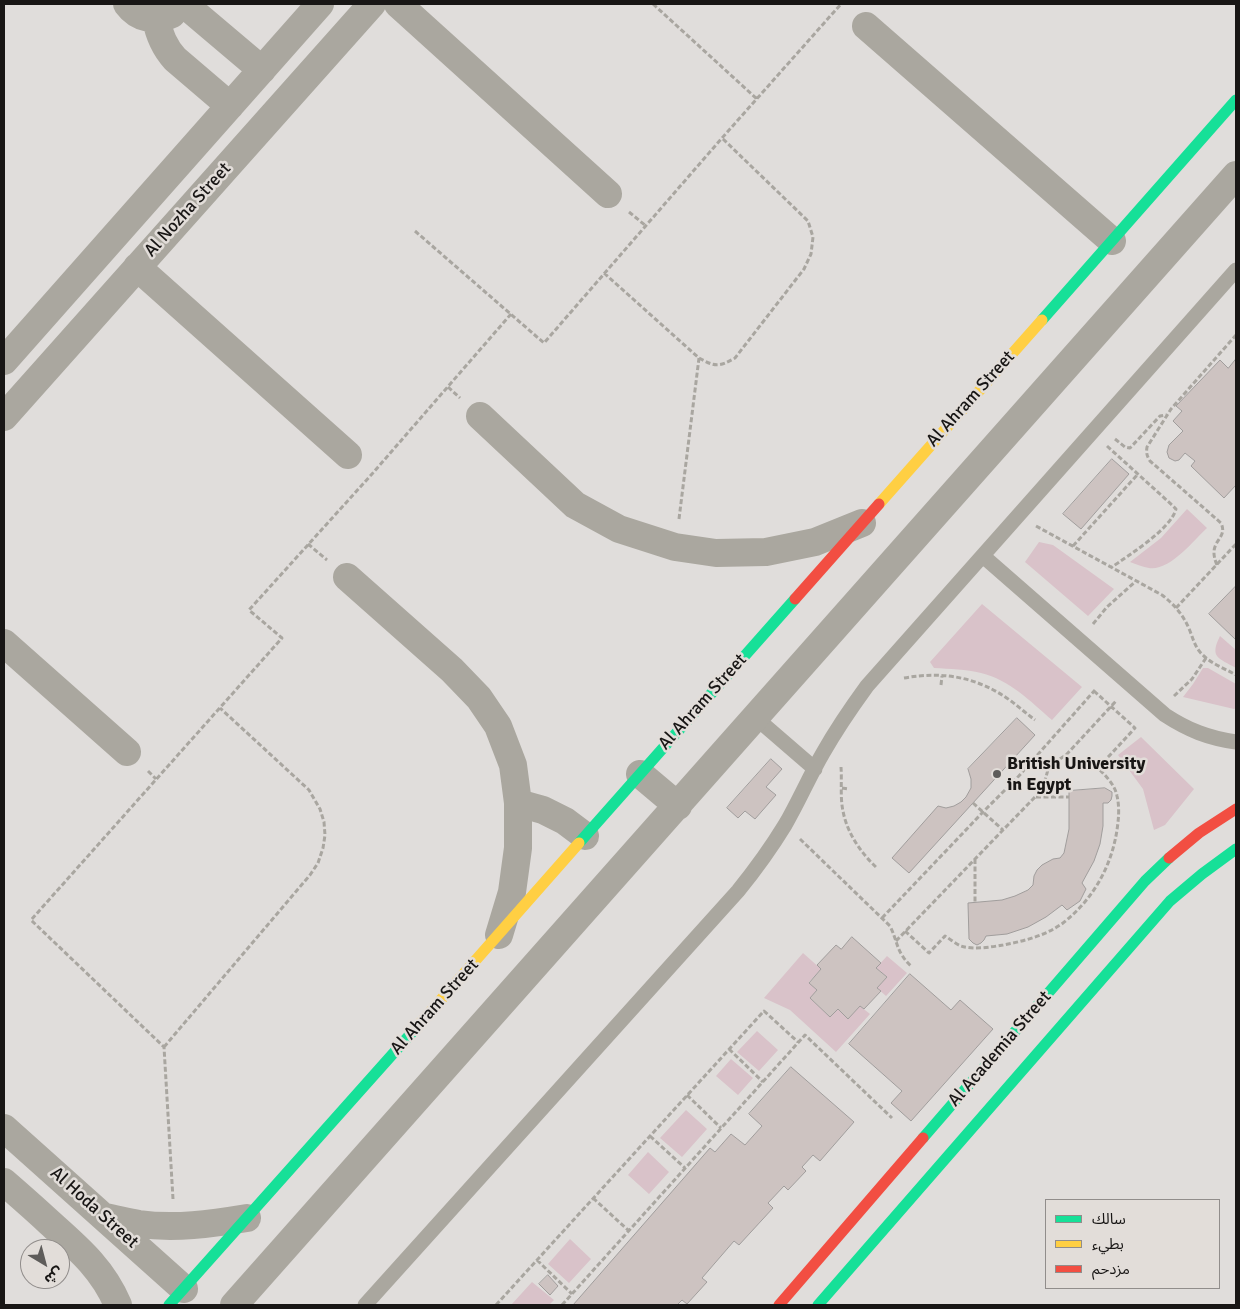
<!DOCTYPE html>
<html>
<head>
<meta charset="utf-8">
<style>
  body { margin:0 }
  #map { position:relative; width:1240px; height:1309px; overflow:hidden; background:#e0dddb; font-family:Signika,"Noto Sans Arabic",sans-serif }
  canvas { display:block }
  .frame { position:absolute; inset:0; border:5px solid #181615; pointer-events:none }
  .legend { position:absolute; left:1045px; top:1199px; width:175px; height:90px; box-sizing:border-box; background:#e2ddd9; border:1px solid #918d8b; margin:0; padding:6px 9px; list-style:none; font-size:15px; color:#181615 }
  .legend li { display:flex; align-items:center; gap:10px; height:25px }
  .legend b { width:25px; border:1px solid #918d8b }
  .north { position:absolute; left:20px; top:1239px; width:50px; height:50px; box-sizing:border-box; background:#e2ddd9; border:1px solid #918d8b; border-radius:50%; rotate:143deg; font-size:14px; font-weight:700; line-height:20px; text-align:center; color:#181615 }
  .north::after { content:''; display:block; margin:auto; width:18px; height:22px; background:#5e5c5a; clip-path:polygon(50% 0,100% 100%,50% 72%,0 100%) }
</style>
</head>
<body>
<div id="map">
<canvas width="1240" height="1309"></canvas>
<div class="frame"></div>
<ul class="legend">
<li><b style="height:6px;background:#16e098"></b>سالك</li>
<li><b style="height:6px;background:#ffcf43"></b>بطيء</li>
<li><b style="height:6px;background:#f24e42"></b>مزدحم</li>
</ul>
<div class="north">ش</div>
</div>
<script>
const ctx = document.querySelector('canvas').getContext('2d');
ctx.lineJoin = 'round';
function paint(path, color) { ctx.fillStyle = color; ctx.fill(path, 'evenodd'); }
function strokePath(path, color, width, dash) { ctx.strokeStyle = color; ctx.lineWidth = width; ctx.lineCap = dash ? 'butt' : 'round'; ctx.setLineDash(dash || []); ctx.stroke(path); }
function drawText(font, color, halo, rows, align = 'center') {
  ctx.font = font + ' Signika,sans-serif'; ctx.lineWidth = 5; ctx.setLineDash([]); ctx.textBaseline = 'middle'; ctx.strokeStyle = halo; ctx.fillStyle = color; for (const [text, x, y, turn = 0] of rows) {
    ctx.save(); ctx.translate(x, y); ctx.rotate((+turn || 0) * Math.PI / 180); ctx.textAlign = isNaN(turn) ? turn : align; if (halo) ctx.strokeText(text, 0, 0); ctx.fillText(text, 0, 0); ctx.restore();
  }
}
const green = new Path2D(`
  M1187 509 1207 528C1193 541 1170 571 1149 568 1143 567 1136 564 1130 562L1161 538Z
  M1039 542 1053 545 1114 589 1088 616 1025 562Z
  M982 604 1082 687 1052 720C1030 701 1010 680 981 673 966 669 950 669 934 668L930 662Z
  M1220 636 1236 650V668C1219 658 1209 658 1220 636Z
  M1203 668H1208L1236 684V708L1234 709 1183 697 1193 684Z
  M1141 737 1194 789 1165 825 1154 830 1143 789 1118 755Z
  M803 953 821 969 809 982 817 990 810 998 830 1017 838 1009 848 1018 860 1006 870 1014 836 1052 790 1010 764 998Z
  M887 956 907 973 886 996 877 988 887 977 876 968Z
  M757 1031 778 1050 759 1071 737 1052Z
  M731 1059 753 1078 738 1095 716 1076Z
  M686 1110 707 1129 682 1157 660 1138Z
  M648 1152 669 1172 649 1194 628 1175Z
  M570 1239 591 1259 569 1283 548 1264Z
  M532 1282 554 1300 549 1305H511Z`);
const building = new Path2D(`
  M1236 359V485L1224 498 1191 466 1195 461 1185 453 1179 460 1175 461 1169 458 1167 452 1169 445 1183 431 1173 421 1182 411 1176 406 1220 360 1228 368Z
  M1112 459 1129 474 1081 529 1063 514Z
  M1236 586V640L1209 614Z
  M1017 718 1035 735 909 873 892 858 938 806 946 808 954 806 961 802 966 797 971 788V779L968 769Z
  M771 759 782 769 766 787 776 795 755 819 745 811 738 818 727 808Z
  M1105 788 1112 792V796L1111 800 1108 803H1103V826L1100 844 1094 861 1082 883 1086 889 1080 901 1067 910 1062 905 1046 917 1028 927 1007 934 986 936 984 940 981 943 977 945 973 943 969 939 968 903 1002 900 1015 896 1028 890 1033 885 1034 876 1037 870 1042 865 1053 859 1060 858 1064 853 1069 829V791Z
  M852 937 881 963 876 968 887 977 877 988 881 991 864 1009 860 1006 848 1019 838 1009 830 1017 810 998 817 990 809 983 821 969 817 965 836 945 841 949Z
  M910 974 951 1010 960 1000 993 1029 911 1121 891 1103 902 1091 849 1044Z
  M791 1067 854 1122 820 1161 813 1155 802 1167 806 1171 788 1190 784 1186 768 1203 773 1208 739 1245 734 1241 702 1278 707 1282 687 1304 682 1300 677 1305H573L710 1148 715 1152 731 1134 745 1145 762 1126 749 1114Z
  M548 1275 558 1286 550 1295 539 1284Z`);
const path = new Path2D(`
  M653 4 757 99
  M629 212 646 226
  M415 231 544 343 722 138 841 4
  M604 273 699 358C715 367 719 367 735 358L804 269 811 254 813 237 808 221 722 138
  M448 387 460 398
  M1115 439 1125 447 1130 448 1160 416 1166 415
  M1107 446 1172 505 1176 509C1171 529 1129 555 1112 567
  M679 519 699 358
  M1036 526 1162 595C1175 605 1184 616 1190 631 1193 639 1195 646 1200 652 1209 663 1224 668 1236 675
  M308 544 327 560
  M1073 546 1138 474
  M1217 565C1206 540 1229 540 1221 523L1150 461C1147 456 1146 453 1147 447L1171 409 1236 335
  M1176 608 1236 544
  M1093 624 1107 607 1136 581
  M904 678C944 671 978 677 1011 701 1019 707 1027 714 1035 720
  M941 685 942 676
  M1174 696 1192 679 1206 658
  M841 767C842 780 840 798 843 811 847 833 861 853 877 868
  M148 771 156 779
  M842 788 849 789
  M1036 797H1069
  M973 803 1003 830
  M800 839 890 926C898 942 896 952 911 966
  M975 859V903
  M882 918 983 812 1017 778 1095 690
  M905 931 929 953 945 936C950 939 956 944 961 946 973 950 991 947 1003 945 1024 941 1045 936 1063 923 1095 898 1114 862 1118 822 1119 814 1119 804 1117 796 1115 785 1106 776 1098 768L1135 728 1094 691
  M896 941 1003 830 1035 797 1044 784 1049 766 1066 755 1116 701
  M164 1047 310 875 318 863 323 848 325 835 324 822 320 809 309 790 220 708
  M729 1049 763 1082
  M687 1095 721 1128
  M650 1136 685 1168
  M593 1198 629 1231
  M173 1199 164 1047 31 920 282 638 249 610 372 474 511 314
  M537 1260 572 1294
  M496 1305 764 1011 798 1042
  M562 1305 805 1035 892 1118`);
const lane = new Path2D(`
  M983 556 1165 715C1188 730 1208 738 1236 742
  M756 718 815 769
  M365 1305 738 891C755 870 771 848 785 825 799 801 809 777 823 753 836 730 851 708 867 686L1236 270`);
const street = new Path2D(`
  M127 4C138 19 155 22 172 14
  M184 4 262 70
  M398 4 608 194
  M156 19C159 35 164 47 175 59L230 106
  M866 26 1112 241
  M137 267 348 455
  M4 361 320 4
  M480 416 575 505 619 529 675 547 716 553 766 552 815 542 862 523
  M4 417 372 4
  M347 577 452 670 479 698 498 726 513 765 518 803V848L512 892 499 935
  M4 643 127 752
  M640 774 678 806
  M518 803 543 810 565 821 585 836
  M4 1128 184 1289
  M4 1182C19 1195 35 1209 50 1223 78 1248 103 1269 118 1305
  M105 1217C116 1219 127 1222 139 1224 175 1229 211 1224 247 1218
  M234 1305 1236 175`);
const fast = new Path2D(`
  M1042 320 1236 100
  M579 843 795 599
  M923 1138 1145 881 1169 858
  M169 1305 415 1029
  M818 1305 1170 901 1202 874 1236 849`);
const slow = new Path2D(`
  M879 504 1042 320
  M415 1029 579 843`);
const jam = new Path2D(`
  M795 599 879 504
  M1169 858 1199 833 1236 809
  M779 1305 923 1138`);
const markers = [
  [997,774,5,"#5e5c5a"]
];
const streetNames = [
  ["Al Nozha Street",188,210,-48],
  ["Al Ahram Street",971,399,-48],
  ["Al Ahram Street",703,702,-48],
  ["Al Ahram Street",435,1007,-48],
  ["Al Academia Street",1000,1049,-49],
  ["Al Hoda Street",94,1208,42]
];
const poiNames = [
  ["British University",1007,764],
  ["in Egypt",1007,785]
];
paint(green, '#d9c2c9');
paint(building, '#cdc3c1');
strokePath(building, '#a09d9c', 1);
strokePath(path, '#a9a6a0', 3, [5, 2.5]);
strokePath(lane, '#aaa79f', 15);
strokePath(street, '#aaa79f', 28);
strokePath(fast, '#16e098', 11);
strokePath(slow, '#ffcf43', 11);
strokePath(jam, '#f24e42', 11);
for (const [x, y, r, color] of markers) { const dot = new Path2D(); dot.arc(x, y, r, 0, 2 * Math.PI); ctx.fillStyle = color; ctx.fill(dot); strokePath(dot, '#e2ddd9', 2); }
drawText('18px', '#181615', '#e2ddd9', streetNames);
drawText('bold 18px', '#181615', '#e2ddd9', poiNames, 'left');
</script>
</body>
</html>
